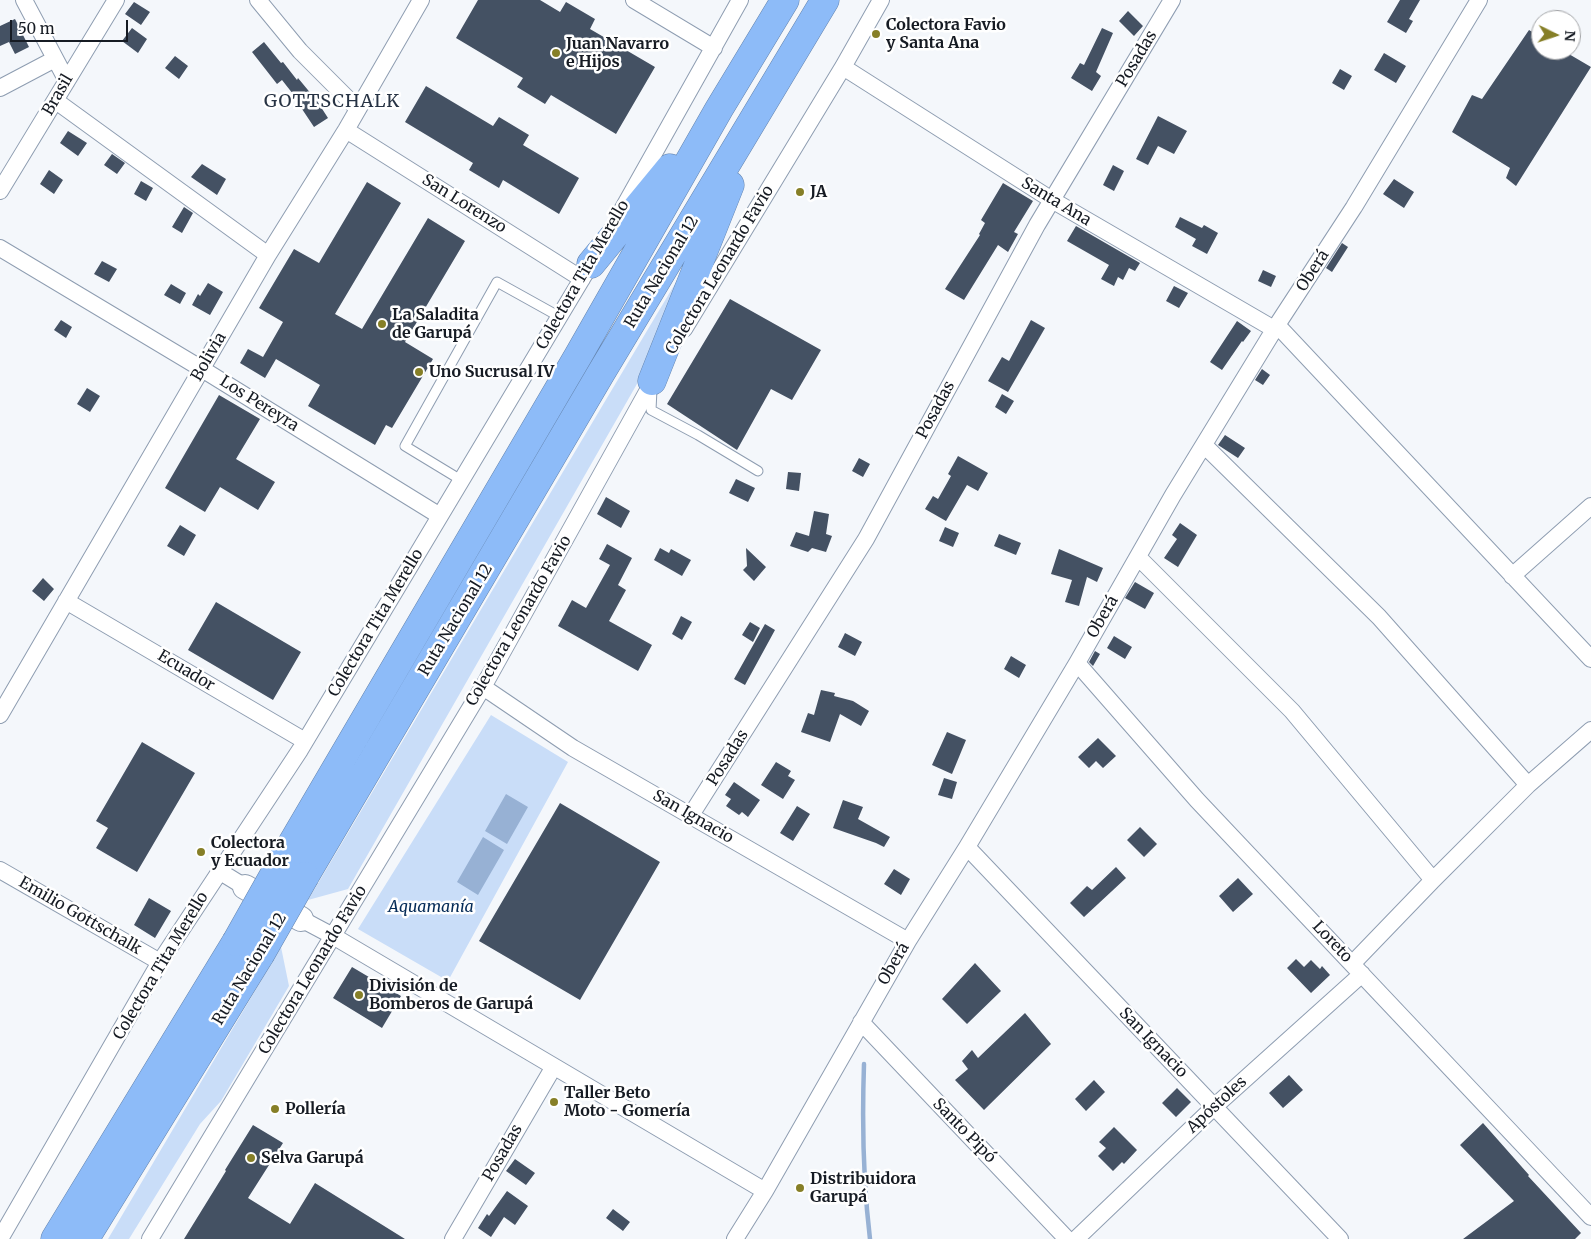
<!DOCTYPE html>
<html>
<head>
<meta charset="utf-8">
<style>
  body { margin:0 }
  #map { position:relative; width:1591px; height:1239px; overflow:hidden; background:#f4f7fb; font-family:Merriweather,serif }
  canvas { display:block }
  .north { position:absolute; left:1531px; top:10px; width:50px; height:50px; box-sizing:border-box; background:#fff; border:1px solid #a2a4a7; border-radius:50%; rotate:94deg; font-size:14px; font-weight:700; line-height:20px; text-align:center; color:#161b23 }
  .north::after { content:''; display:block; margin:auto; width:18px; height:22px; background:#867f27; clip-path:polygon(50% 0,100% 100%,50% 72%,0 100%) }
  .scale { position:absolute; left:10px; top:20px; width:118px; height:22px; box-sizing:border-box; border:2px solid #161b23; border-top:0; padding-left:6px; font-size:15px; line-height:18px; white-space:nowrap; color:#161b23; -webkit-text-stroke:4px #fff; paint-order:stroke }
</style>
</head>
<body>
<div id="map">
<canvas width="1591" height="1239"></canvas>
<div class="north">N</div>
<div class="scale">50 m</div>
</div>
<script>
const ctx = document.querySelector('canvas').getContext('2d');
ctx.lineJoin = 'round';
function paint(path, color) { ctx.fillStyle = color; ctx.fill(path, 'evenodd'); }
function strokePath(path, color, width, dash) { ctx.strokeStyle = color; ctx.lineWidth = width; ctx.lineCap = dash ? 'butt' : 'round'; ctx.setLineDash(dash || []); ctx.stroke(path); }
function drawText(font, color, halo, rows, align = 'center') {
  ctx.font = font + ' Merriweather,serif'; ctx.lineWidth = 5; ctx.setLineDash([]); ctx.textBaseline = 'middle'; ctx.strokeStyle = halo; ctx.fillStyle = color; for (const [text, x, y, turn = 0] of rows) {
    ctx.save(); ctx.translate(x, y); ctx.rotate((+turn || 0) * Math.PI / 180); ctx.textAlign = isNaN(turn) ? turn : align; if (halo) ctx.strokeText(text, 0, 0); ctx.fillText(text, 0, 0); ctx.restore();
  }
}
const green = new Path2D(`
  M682 272 661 342 348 889 308 900Z
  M491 715 568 762 448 981 358 929Z
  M281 947 289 986 221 1101 200 1124 129 1239H108Z`);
const water = new Path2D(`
  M506 794 528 807 507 844 485 831Z
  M483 837 504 850 478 895 457 882Z`);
const stream = new Path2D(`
  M864 1064C862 1122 863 1181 870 1239`);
const building = new Path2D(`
  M478 0H540L560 12 566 2 595 19 590 29 655 67 616 134 551 95 545 104 517 87 523 78 456 38Z
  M1400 0H1420L1409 19 1413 21 1406 33 1387 22Z
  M134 2 150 12 141 25 125 14Z
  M1128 11 1143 26 1134 36 1119 21Z
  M15 19 29 47 15 54 9 42 0 46V26Z
  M132 28 147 39 138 53 122 41Z
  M1102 28 1113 33 1096 72 1101 76 1092 91 1071 78 1080 63 1084 65Z
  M1529 30 1541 37V50H1562L1591 67 1516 186 1506 178 1510 168 1452 132 1472 95 1482 99Z
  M264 42 281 63 283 62 297 80 298 78 317 101 328 118 314 127 302 109 304 108 282 80 277 84 252 52Z
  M1384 53 1406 66 1396 83 1374 70Z
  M175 56 188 66 179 79 165 68Z
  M1340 69 1352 76 1344 90 1332 83Z
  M426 86 493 126 499 117 529 135 523 145 579 178 559 214 503 180 499 188 469 170 473 163 405 122Z
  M1158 116 1187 131 1174 154 1158 146 1148 165 1136 159Z
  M68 131 87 143 78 156 60 143Z
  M112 154 125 163 117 174 104 165Z
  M202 164 226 179 217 195 191 177Z
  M1113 165 1124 171 1114 191 1103 185Z
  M49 170 63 180 54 194 40 184Z
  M1394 179 1414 192 1404 208 1383 194Z
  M141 181 153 188 146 201 134 194Z
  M367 182 401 203 335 314 362 329 428 218 465 241 405 342 433 359 392 428 386 425 375 445 308 406 320 385 276 359 265 378 240 363 248 349 263 357 283 322 259 308 294 249 319 263Z
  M1003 183 1033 201 1014 232 1018 234 1008 252 998 245 964 300 945 289 980 235 979 234 985 223 981 220Z
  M184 207 193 213 182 233 172 227Z
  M1180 217 1202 228 1204 225 1218 233 1207 254 1192 246 1196 239 1175 227Z
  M1076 226 1140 263 1135 271 1129 268 1123 280 1118 277 1114 286 1101 279 1109 265 1067 241Z
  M1342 243 1348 247 1332 272 1326 268Z
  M102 261 117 269 109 282 94 274Z
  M1263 270 1276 276 1271 287 1258 281Z
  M208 283 223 292 210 315 192 305 198 294 200 296Z
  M171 284 186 293 180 304 164 295Z
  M1174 286 1188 293 1179 308 1166 301Z
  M730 299 821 350 792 400 771 389 737 450 667 404Z
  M61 320 72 327 66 338 54 330Z
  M1031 320 1045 328 1008 392 988 381 1002 357 1009 361Z
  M1237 321 1251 331 1243 342 1242 341 1222 370 1210 362Z
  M1262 369 1270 375 1263 385 1255 380Z
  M87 388 100 396 90 412 77 404Z
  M1002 394 1014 401 1006 414 995 407Z
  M219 395 260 419 236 459 275 482 258 510 220 487 205 512 165 488Z
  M1225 435 1245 448 1238 458 1218 445Z
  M958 456 988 473 978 491 967 485 946 521 925 509 933 496 938 499 951 476 948 474Z
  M859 458 870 464 863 477 852 471Z
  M788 472 801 473 799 491 786 489Z
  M736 479 755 488 748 502 729 493Z
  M606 497 630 511 621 528 597 514Z
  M814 511 829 514 826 534 832 536 826 552 812 548 808 552 790 546 796 532 809 536Z
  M1180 523 1197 535 1178 567 1164 558 1177 539 1172 535Z
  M180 525 196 535 184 556 167 546Z
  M945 527 959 533 953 547 939 541Z
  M999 534 1021 543 1016 555 994 546Z
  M607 544 632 558 618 585 626 590 609 621 652 645 638 671 558 626 572 600 586 608 610 565 599 559Z
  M660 548 669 553 671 549 691 560 682 576 654 560Z
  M746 548 766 567 754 581 743 570 747 566Z
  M1059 549 1103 568 1097 582 1087 577 1079 606 1065 602 1072 580 1051 574Z
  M43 578 54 589 44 601 32 591Z
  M1135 582 1154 593 1145 609 1125 598Z
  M216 602 301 652 273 700 188 650Z
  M681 616 692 622 682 640 672 634Z
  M750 622 760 628 753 642 742 635Z
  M765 624 775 630 745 685 734 679Z
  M845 633 862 642 855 656 838 647Z
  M1114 636 1132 647 1125 659 1107 648Z
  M1095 651 1100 654 1093 666 1089 662Z
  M1011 656 1026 665 1019 678 1004 669Z
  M821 690 835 693 834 696 853 701 869 711 861 726 840 714 830 742 801 732 808 713 814 715Z
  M947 732 966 740 952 774 932 765Z
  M1098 738 1116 756 1103 768 1096 761 1089 768 1078 757Z
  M142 742 195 773 137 872 96 848 108 828 96 821Z
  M776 762 791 771 788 776 795 780 783 799 761 785Z
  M944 778 957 782 952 799 938 795Z
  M734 782 760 800 748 817 742 812 739 815 726 806 731 799 725 795Z
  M843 800 863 807 858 819 890 837 884 847 876 843 833 828Z
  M560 803 660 862 580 1000 479 941Z
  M797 806 810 814 793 841 780 833Z
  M1140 827 1157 844 1144 857 1127 840Z
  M1116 867 1126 878 1084 917 1070 903 1087 886 1092 890Z
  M894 869 910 879 901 895 884 884Z
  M1238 878 1253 894 1233 912 1219 896Z
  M149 898 171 911 155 938 134 925Z
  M1296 959 1304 967 1311 960 1320 969 1322 966 1330 975 1311 993 1287 968Z
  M975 963 1001 991 967 1024 942 999Z
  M352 967 401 996 382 1028 333 998Z
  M1025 1013 1051 1044 984 1110 955 1080 968 1069 962 1061 972 1050 978 1058Z
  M1289 1075 1303 1090 1283 1108 1269 1093Z
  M1094 1080 1105 1092 1086 1111 1075 1099Z
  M1177 1088 1191 1102 1176 1117 1162 1103Z
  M1483 1123 1529 1175 1528 1176 1581 1233 1575 1239H1463L1514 1201 1460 1145Z
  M253 1125 283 1143 248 1198 290 1224 315 1183 405 1239H184L226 1171 225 1170Z
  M1114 1127 1137 1150 1124 1164 1122 1162 1113 1171 1098 1156 1106 1148 1099 1142Z
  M515 1159 535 1173 526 1185 506 1171Z
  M507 1191 528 1206 515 1225 504 1217 491 1237 478 1228 487 1214 489 1216Z
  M613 1209 630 1222 623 1231 606 1218Z`);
const lane = new Path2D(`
  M652 389 651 410 698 435 758 471
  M461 480 405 446 497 282 560 317`);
const street = new Path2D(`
  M24 0 67 81
  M258 0 300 51 358 109
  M634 0 714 48
  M843 67 1052 200 1274 329
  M0 88 55 59
  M56 101 268 255
  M346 130 582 279
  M0 191 116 0
  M621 212 740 0
  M0 248 202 369 440 516
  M1277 325 1591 659
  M684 329 843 67 881 0
  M1204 445 1379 617 1528 785
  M1138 557 1292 711 1433 880
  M1512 576 1591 506
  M66 601 305 741
  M1077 663 1197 800 1591 1217
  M483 687 573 748 908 941
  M0 715 268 255 346 130 421 0
  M691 815 866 539 1037 225 1172 0
  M967 847 1340 1239
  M0 870 160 962
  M219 871 245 887
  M301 919 333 936 765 1191
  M1352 964 1433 880 1528 785 1591 730
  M861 1022 1067 1239
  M0 1239 160 962 300 750 595 257
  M150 1239 483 687 657 374
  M453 1239 553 1068
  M735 1239 765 1191 908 941 967 847 1077 663 1173 495 1277 325 1354 207 1479 0
  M1076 1239 1214 1107 1362 974`);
const secondary = new Path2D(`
  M245 887 301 919`);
const highway = new Path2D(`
  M591 264 670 168
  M652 381 730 185
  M281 862 578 356 719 109 785 0
  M305 876 601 373 825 0
  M55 1239 236 942
  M85 1239 260 955`);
const highwayBridge = new Path2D(`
  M236 942 281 862
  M260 955 305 876`);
const markers = [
  [876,34,5,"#867f27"],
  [556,53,5,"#867f27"],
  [800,192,5,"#867f27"],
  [382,324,5,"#867f27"],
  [419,372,5,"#867f27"],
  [201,852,5,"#867f27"],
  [359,995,5,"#867f27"],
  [554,1102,5,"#867f27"],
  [275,1109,5,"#867f27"],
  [251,1158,5,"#867f27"],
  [800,1188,5,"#867f27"]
];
const poiNames = [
  ["Colectora Favio",886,25],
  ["y Santa Ana",886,43],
  ["Juan Navarro",566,44],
  ["e Hijos",566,62],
  ["JA",810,192],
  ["La Saladita",392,315],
  ["de Garupá",392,333],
  ["Uno Sucrusal IV",429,372],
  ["Colectora",211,843],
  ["y Ecuador",211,861],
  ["División de",369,986],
  ["Bomberos de Garupá",369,1004],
  ["Taller Beto",564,1093],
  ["Moto - Gomería",564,1111],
  ["Pollería",285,1109],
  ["Selva Garupá",261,1158],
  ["Distribuidora",810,1179],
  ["Garupá",810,1197]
];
const streetNames = [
  ["Posadas",1137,59,-59],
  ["Brasil",58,95,-60],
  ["Santa Ana",1056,202,31],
  ["San Lorenzo",464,204,32],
  ["Colectora Leonardo Favio",720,270,-59],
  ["Oberá",1313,271,-57],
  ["Ruta Nacional 12",662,272,-59],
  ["Colectora Tita Merello",583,275,-60],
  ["Bolivia",209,357,-60],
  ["Los Pereyra",259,404,32],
  ["Posadas",936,410,-62],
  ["Oberá",1103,617,-60],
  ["Ruta Nacional 12",456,620,-59],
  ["Colectora Leonardo Favio",519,621,-60],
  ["Colectora Tita Merello",376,623,-59],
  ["Ecuador",186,671,31],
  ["Posadas",728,758,-58],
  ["San Ignacio",693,817,30],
  ["Emilio Gottschalk",80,916,30],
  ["Loreto",1332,942,47],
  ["Oberá",894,964,-60],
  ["Colectora Tita Merello",161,966,-59],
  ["Ruta Nacional 12",250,969,-59],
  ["Colectora Leonardo Favio",313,970,-59],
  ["San Ignacio",1153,1043,46],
  ["Apóstoles",1217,1105,-43],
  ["Santo Pipó",964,1131,46],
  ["Posadas",503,1153,-60]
];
const parkNames = [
  ["Aquamanía",431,907]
];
const neighbourhoodNames = [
  ["GOTTSCHALK",332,102]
];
paint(green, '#c9ddf8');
paint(water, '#97b1d4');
strokePath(stream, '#97b1d4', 4.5);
paint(building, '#445163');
strokePath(lane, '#8e9db1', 11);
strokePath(street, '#8e9db1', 18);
strokePath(secondary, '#8e9db1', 26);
strokePath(highway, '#6383ad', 29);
strokePath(lane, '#fff', 9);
strokePath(street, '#fff', 16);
strokePath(secondary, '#fff', 24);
strokePath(highway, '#8dbbf8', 28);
strokePath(highwayBridge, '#6383ad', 29, []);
strokePath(highwayBridge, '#8dbbf8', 28);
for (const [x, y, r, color] of markers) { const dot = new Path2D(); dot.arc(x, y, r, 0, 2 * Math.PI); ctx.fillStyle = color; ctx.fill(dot); strokePath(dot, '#fff', 2); }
drawText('bold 16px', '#161b23', '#fff', poiNames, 'left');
drawText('16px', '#161b23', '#fff', streetNames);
drawText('italic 16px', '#052b57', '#fff', parkNames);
ctx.letterSpacing = '1px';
drawText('18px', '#273344', '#fff', neighbourhoodNames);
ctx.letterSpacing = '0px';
</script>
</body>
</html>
